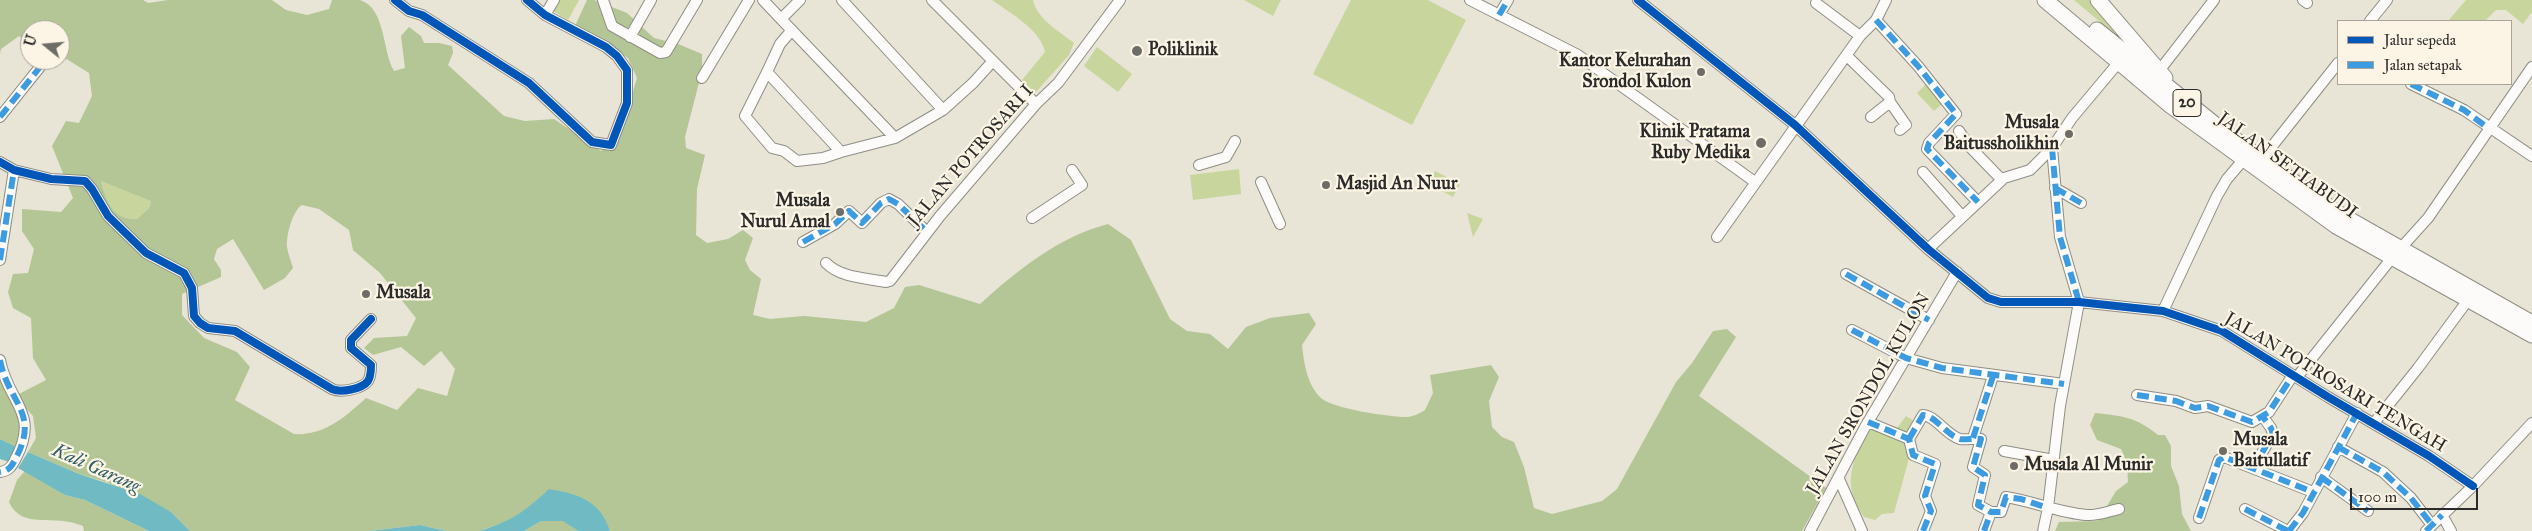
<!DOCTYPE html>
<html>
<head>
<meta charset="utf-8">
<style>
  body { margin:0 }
  #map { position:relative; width:2532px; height:531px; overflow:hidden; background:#e8e4d6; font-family:"IM FELL Great Primer",serif }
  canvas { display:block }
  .legend { position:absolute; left:2337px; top:20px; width:175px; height:65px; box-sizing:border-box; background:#fcf5e5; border:1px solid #a8a49b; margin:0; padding:6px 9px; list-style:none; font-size:15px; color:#2b2b2b }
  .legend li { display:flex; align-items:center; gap:10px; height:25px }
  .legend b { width:25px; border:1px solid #a8a49b }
  .north { position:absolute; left:20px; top:20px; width:50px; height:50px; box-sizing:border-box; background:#fcf5e5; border:1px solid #a8a49b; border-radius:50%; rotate:287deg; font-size:14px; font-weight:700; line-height:20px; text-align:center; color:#2b2b2b }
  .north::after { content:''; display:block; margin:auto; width:18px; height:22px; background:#6d6c67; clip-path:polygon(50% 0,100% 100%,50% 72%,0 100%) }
  .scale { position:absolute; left:2350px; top:488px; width:128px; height:22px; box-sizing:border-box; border:2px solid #2b2b2b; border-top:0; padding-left:6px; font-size:15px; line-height:18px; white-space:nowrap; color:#2b2b2b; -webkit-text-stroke:4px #fcf5e5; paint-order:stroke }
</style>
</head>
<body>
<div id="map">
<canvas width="2532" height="531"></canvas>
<ul class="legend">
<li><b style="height:6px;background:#0057b8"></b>Jalur sepeda</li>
<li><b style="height:6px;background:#3d9ce1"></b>Jalan setapak</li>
</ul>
<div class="north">U</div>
<div class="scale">100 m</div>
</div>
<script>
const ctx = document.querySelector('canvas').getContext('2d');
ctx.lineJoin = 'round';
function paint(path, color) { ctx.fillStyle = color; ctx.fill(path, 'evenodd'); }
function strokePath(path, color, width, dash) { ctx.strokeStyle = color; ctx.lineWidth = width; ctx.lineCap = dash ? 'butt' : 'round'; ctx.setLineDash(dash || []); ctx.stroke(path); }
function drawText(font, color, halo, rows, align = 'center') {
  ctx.font = font + ' "IM FELL Great Primer",serif'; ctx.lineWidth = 4.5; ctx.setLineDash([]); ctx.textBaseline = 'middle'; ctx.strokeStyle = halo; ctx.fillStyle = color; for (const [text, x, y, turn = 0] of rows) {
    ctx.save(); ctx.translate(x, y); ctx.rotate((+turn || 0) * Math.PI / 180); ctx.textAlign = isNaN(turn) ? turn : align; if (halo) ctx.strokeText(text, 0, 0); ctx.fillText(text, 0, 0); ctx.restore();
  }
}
const green = new Path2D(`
  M557 0H579L568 20 551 10Z
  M992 0H1033C1037 19 1059 31 1074 43L1069 55 1036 92 1028 89 1022 80 1045 52C1041 30 1010 13 992 0Z
  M1244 0H1281L1273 16Z
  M1351 0H1428L1466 20 1412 125 1313 74Z
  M2074 0H2089L2119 38Z
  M2466 0H2532V12L2523 24 2506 10H2496L2485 21H2448Z
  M1097 47 1132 74 1118 92 1084 66Z
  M1926 84 1943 103 1934 111 1917 93Z
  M1239 169 1241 194 1193 200 1190 175Z
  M1435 171 1460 184 1453 197 1429 184Z
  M101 181 151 200 149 208 137 219C111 219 107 203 101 181Z
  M1467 213 1483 219 1473 237Z
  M1906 416 1917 423 1908 440V462L1894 513 1882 514 1875 520 1864 517C1860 511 1855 504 1853 496 1845 472 1861 438 1876 420L1894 432Z`);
const forest = new Path2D(`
  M0 0H143L148 3 168 0H272L286 10 307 15 329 9 332 0C341 0 352 0 360 0 386 8 382 51 394 71L405 68 401 36 409 27 421 36 424 43H439L452 46 453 53 448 65 504 116 525 121 554 119 601 151C624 136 629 103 637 78L628 58 575 26 587 0H594L627 13 654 38 678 44 702 54V71L685 137 686 148 705 155 697 189 696 235 707 243 728 239 743 230 753 238 745 260 750 270 761 279 753 315 770 319 804 316 866 322 894 308 905 287 919 285 980 304C1018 270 1058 237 1108 224L1131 240 1170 319 1187 331 1210 334 1228 349 1246 327 1270 318 1309 313 1316 324 1302 345C1304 363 1307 385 1321 398 1333 409 1390 417 1407 417 1413 417 1420 413 1425 410L1433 393 1430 375 1491 365 1499 377 1489 401 1492 427 1502 437 1514 442 1524 467 1534 508 1552 514 1602 501 1617 489 1676 382 1692 363 1713 331 1727 329 1736 337 1699 396 1826 488 1802 531H610L608 527 550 489 526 510 506 522 479 531H446L420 525 369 531H190L171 512 106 482 79 474 28 452 36 438 33 416 15 396 46 380 33 358 31 318 13 308 8 292 13 274 28 273 34 249 22 231V209L61 212 73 198 52 146 66 121 79 123 92 96 89 73 65 58 56 68 47 60H60V30H30V45L19 36 1 49 0 54ZM101 181 151 201 149 208 137 219C112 219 107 203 101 181ZM302 205 319 209 349 230 353 250 380 273 416 318 407 336 374 338 364 348 373 355 401 347 424 366 441 351 455 369 447 396 418 388 397 410 366 398C345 417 324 436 294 434L235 400 250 367 237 352 204 338 182 315V294L221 277V270L214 259 217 249 233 239 264 290 285 278 293 268C291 261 288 254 287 247 286 237 292 211 302 205Z
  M0 374 27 420 30 431 19 448 0 439Z
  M2095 413C2123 416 2136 417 2158 435H2165L2171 446V466L2179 486 2182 514 2191 531H2055L2059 522 2098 521 2116 491 2128 482 2127 463 2121 449 2097 440 2090 425Z
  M25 471 65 495 85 500 149 531H84L83 526C54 513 22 531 9 502L17 480Z
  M541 521H564L578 531H524Z`);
const water = new Path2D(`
  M0 439 19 448 12 463 0 459Z
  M28 452 79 474 140 494 171 512 190 531H149L85 500 65 495 18 468Z
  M549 489C578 494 600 500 610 531H578L563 521H541L524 531H479C512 521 524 512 549 489Z
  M420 525 446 531H369Z`);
const minor = new Path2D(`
  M395 0 409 11 422 15 529 83 592 142 611 145 627 103V70L617 56 606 47 545 15 527 0
  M603 0 612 26 660 53 666 52 697 0
  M763 0 781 19 800 0
  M842 0 943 110 973 83 992 62
  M932 0 1036 104
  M1470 0 1578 55 1755 182
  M1638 0 1795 125 1928 249 1988 298 2001 302H2079L2163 311 2222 331 2328 397 2429 456 2473 486
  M2303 0 2307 3
  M1816 3 1860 36
  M545 15 554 0
  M1499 15 1508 0
  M781 19 895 138 943 110
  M1876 20 1918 66 1956 114 1929 143 1927 149 1978 202
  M2370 21 2387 0
  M792 30 780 44 767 72 841 152 895 138
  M630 37 651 0
  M1847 56 1889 97 1890 102 1871 117
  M2159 71 2214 0
  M767 72 745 116 772 148 784 151 797 161 823 158 841 152
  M702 78 749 0
  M2411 84 2464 110 2532 156
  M1890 102 1906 125 1900 130
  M0 117 40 67
  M1959 131 1970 147 2002 180
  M2262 159 2338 63
  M0 162 14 170 51 179 85 181 92 189 108 216 146 253 184 273 192 288 194 316 200 323 208 328 235 331 332 389C341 393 362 389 368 381 371 376 371 370 371 365L351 348V340L371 319
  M1199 165 1226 157 1235 141
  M1923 172 1962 216
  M1261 182 1280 224
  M2055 188 2081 203
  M1032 218 1082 185 1072 170
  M1717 237 1860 36 1876 20 1886 0
  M803 242 835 224 849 211 862 223 881 203 889 199 898 204 927 232
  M1928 249 2004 178 2030 170 2052 148 2072 118 2119 62
  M0 260 14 170
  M826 263C841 278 866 278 886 282L890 281 940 216 1036 104 1058 83 1120 0
  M1846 274 1929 320
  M2163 311 2217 196 2227 179 2244 159
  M1852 330 1906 358 1942 368 2064 384
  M0 360C8 403 40 412 16 458 12 466 9 471 0 472
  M2297 377 2391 259 2428 218 2532 67
  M2137 395 2176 401 2195 408 2208 406 2252 422 2269 412 2293 375
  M1868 422 1909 439 1913 455 1935 464 1925 496 1931 511 1923 531
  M2374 423 2418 368 2468 300
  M1973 438 1993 376
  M1909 439 1923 415C1936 416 1946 435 1960 439 1966 440 1974 438 1981 439L1973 467 1985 475 1978 505 1991 512H2001L2006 497C2033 501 2059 513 2087 515 2097 516 2109 511 2119 509
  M2338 447 2383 472 2411 498 2432 525
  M2004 451 2054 460
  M2253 468 2273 434 2271 428 2263 417
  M2321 477 2368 511
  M1839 479 1862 531
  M2245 509 2288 531
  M2442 515 2451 531
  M2199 518 2219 460 2224 457 2313 492
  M1810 531 1865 427 1957 272
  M1984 531 1991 512
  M2043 531 2048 508 2060 406 2079 302 2060 237 2052 148
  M2289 531 2303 513 2357 413
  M2426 531 2473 486 2532 423`);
const highway = new Path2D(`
  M2045 0 2171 106 2336 226 2532 335
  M2098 0 2165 78
  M2097 30 2223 131 2336 212 2532 323`);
const quiet = new Path2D(`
  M1499 15 1508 0
  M1876 20 1918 66 1956 114 1929 143 1927 149 1978 202
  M2411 84 2464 110 2488 128
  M0 117 40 67
  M2052 148 2060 237 2079 302
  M2055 188 2081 203
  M803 242 835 224 849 211 862 223 881 203 889 199 898 204 927 232
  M0 260 14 170 17 171
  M1846 274 1929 320
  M1852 330 1906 358 1942 368 2064 384
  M0 360C8 403 40 412 16 458 12 466 9 471 0 472
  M2137 395 2176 401 2195 408 2208 406 2252 422 2269 412 2293 375
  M1868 422 1909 439 1913 455 1935 464 1925 496 1931 511 1923 531
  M1973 438 1993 376
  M1909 439 1923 415C1936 416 1946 435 1960 439 1966 440 1974 438 1981 439L1973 467 1985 475 1978 505 1991 512H2001L2006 497 2021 499 2048 508
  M2338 447 2383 472 2411 498 2432 525
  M2253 468 2273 434 2271 428 2263 417
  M2321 477 2368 511
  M2245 509 2288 531
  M2199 518 2219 460 2224 457 2313 492
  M1984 531 1991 512
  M2289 531 2303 513 2357 413
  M2426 531 2442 515`);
const cycleway = new Path2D(`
  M395 0 409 11 422 15 529 83 592 142 611 145 627 103V70L617 56 606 47 545 15 527 0
  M1638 0 1795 125 1928 249 1988 298 2001 302H2079L2163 311 2222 331 2328 397 2429 456 2473 486
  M0 162 14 170 51 179 85 181 92 189 108 216 146 253 184 273 192 288 194 316 200 323 208 328 235 331 332 389C341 393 362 389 368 381 371 376 371 370 371 365L351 348V340L371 319`);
const markers = [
  [1137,51,6,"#6d6c67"],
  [1701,72,5,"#6d6c67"],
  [2069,134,5,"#6d6c67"],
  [1761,143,6,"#6d6c67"],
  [1326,185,5,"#6d6c67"],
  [840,212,5,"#6d6c67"],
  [366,294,5,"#6d6c67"],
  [2223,451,5,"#6d6c67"],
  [2014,466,5,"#6d6c67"]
];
const shields = [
  [2187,103,28]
];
const shieldNames = [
  ["20",2187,103]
];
const poiNames = [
  ["Poliklinik",1148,51],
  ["Kantor Kelurahan",1691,62,"right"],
  ["Srondol Kulon",1691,83,"right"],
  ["Musala",2059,124,"right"],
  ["Baitussholikhin",2059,145,"right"],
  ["Klinik Pratama",1750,133,"right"],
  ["Ruby Medika",1750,154,"right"],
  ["Masjid An Nuur",1336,185],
  ["Musala",830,202,"right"],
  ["Nurul Amal",830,223,"right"],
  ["Musala",376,294],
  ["Musala",2233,441],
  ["Baitullatif",2233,462],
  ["Musala Al Munir",2024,466]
];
const streetNames = [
  ["JALAN POTROSARI I",971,156,-49],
  ["JALAN SETIABUDI",2287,166,36],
  ["JALAN POTROSARI TENGAH",2335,383,31],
  ["JALAN SRONDOL KULON",1869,394,-60]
];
const waterNames = [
  ["Kali Garang",96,469,24]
];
paint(green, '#c8d69e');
paint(forest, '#b4c696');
paint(water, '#70bbc3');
strokePath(minor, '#8f8e86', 12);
strokePath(highway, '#8f8e86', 17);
strokePath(minor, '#fcfbf9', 10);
strokePath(highway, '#fcfbf9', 15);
strokePath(quiet, '#3d9ce1', 6, [12, 6]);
strokePath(cycleway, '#0057b8', 8);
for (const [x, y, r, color] of markers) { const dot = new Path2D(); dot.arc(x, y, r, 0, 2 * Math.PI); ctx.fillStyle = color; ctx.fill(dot); strokePath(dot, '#fcf5e5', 2); }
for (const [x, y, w] of shields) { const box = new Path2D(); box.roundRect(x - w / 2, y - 13.5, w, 27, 4); ctx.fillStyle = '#fcf5e5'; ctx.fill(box); strokePath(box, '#2b2b2b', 1); }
drawText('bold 16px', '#2b2b2b', null, shieldNames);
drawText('bold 18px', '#2b2b2b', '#fcf5e5', poiNames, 'left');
drawText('18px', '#2b2b2b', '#fcf5e5', streetNames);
drawText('italic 19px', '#325e65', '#fcf5e5', waterNames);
</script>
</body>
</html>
